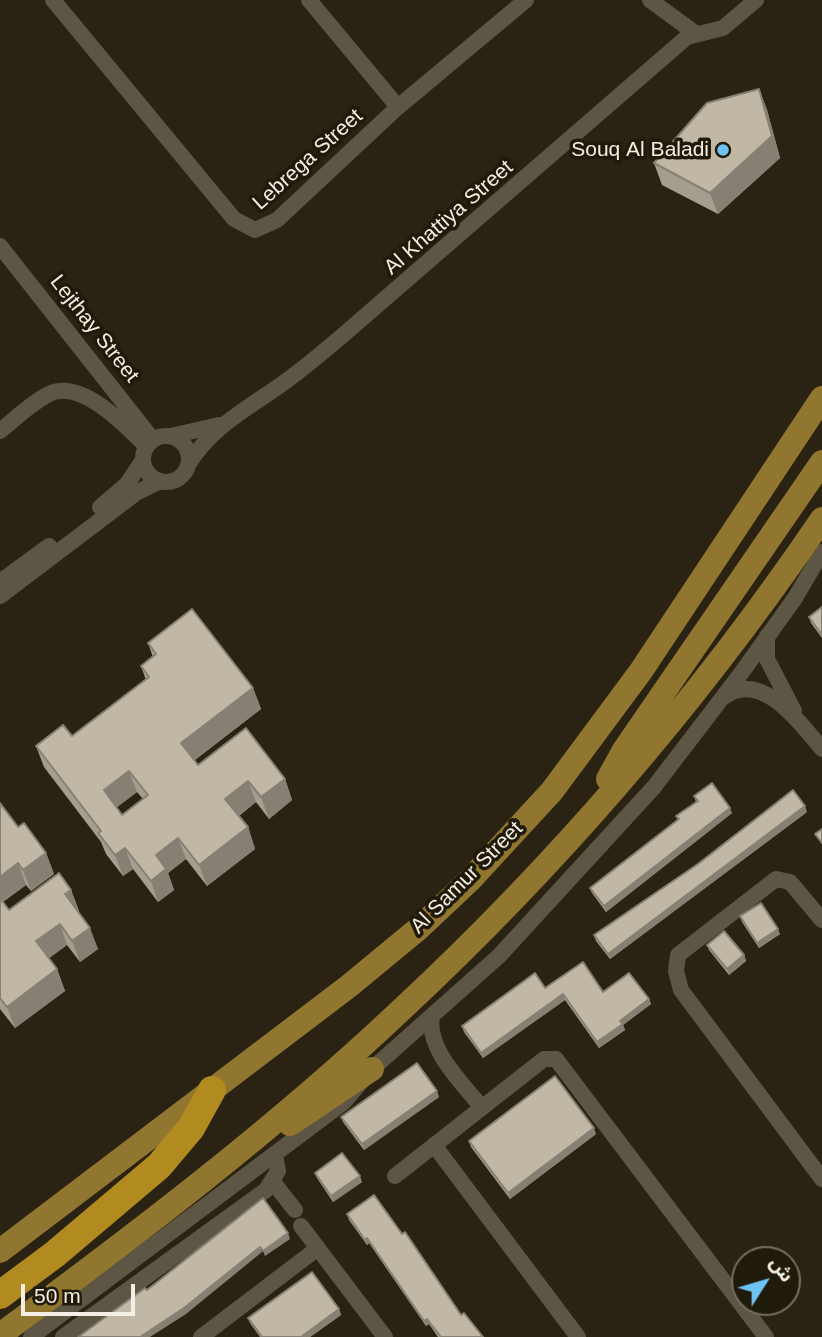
<!DOCTYPE html>
<html>
<head>
<meta charset="utf-8">
<style>
  body { margin:0 }
  #map { position:relative; width:822px; height:1337px; overflow:hidden; background:#2a2314; font-family:Arial,"Noto Sans Arabic",sans-serif }
  canvas { display:block }
  .north { position:absolute; left:731px; top:1246px; width:70px; height:70px; box-sizing:border-box; background:#201a0b; border:2px solid #746f62; border-radius:50%; rotate:53deg; font-size:19px; font-weight:700; line-height:28px; text-align:center; color:#f3efe5 }
  .north::after { content:''; display:block; margin:auto; width:24px; height:32px; background:#6fc2f4; clip-path:polygon(50% 0,100% 100%,50% 72%,0 100%) }
  .scale { position:absolute; left:21px; top:1284px; width:114px; height:32px; box-sizing:border-box; border:4px solid #f3efe5; border-top:0; padding-left:9px; font-size:21px; line-height:24px; white-space:nowrap; color:#f3efe5; -webkit-text-stroke:5px #201a0b; paint-order:stroke }
</style>
</head>
<body>
<div id="map">
<canvas width="822" height="1337"></canvas>
<div class="north">ش</div>
<div class="scale">50 m</div>
</div>
<script>
const ctx = document.querySelector('canvas').getContext('2d');
ctx.lineJoin = 'round';
function strokePath(path, color, width, dash) { ctx.strokeStyle = color; ctx.lineWidth = width; ctx.lineCap = dash ? 'butt' : 'round'; ctx.setLineDash(dash || []); ctx.stroke(path); }
function paint(path, color) { ctx.fillStyle = color; ctx.fill(path, 'evenodd'); }
function drawText(font, color, halo, rows, align = 'center') {
  ctx.font = font + ' Arial,sans-serif'; ctx.lineWidth = 7; ctx.setLineDash([]); ctx.textBaseline = 'middle'; ctx.strokeStyle = halo; ctx.fillStyle = color; for (const [text, x, y, turn = 0] of rows) {
    ctx.save(); ctx.translate(x, y); ctx.rotate((+turn || 0) * Math.PI / 180); ctx.textAlign = isNaN(turn) ? turn : align; if (halo) ctx.strokeText(text, 0, 0); ctx.fillText(text, 0, 0); ctx.restore();
  }
}
const street = new Path2D(`
  M53 0 234 219 255 230 277 220 398 107 526 0
  M309 0 398 107
  M650 0 695 33
  M0 246 153 440
  M0 431C15 419 31 403 49 394 81 378 126 426 146 446
  M171 436 219 425
  M143 459a23 23 0 1 1 46 0a23 23 0 1 1-46 0Z
  M188 465C211 427 247 409 282 384 303 369 322 353 342 336L687 37 723 28 756 0
  M100 507 127 484 143 460
  M0 582 49 546
  M0 596 136 493 160 481
  M767 636V659L794 711
  M724 697C761 668 802 725 822 749
  M822 920 790 882 776 879 678 955 676 971 681 990 822 1179
  M432 1016C426 1050 463 1083 482 1108
  M434 1145 578 1337
  M395 1176 544 1059H556L766 1337
  M273 1182 295 1210
  M301 1226 385 1337
  M31 1337 344 1102 372 1069 499 956 654 787 742 672 795 598 822 552
  M63 1337 266 1190 278 1171 275 1155
  M201 1337 318 1248`);
const primary = new Path2D(`
  M608 779 624 750 822 462
  M290 1124 372 1069
  M0 1251 349 986 418 929 470 880 552 791 641 671 822 398
  M0 1335C137 1234 276 1128 400 1011 558 864 701 697 822 519`);
const highway = new Path2D(`
  M0 1295 55 1254 159 1166 191 1128 212 1090`);
const wall = new Path2D(`
  M759 89 767 110 780 158 718 214 662 185 654 163Z
  M822 607V638L811 623 809 617Z
  M148 643 253 688 261 709 195 760 198 765 285 779 292 800 269 819 256 802 239 816 248 827 255 849 207 886 186 859 168 873 174 890 158 902 133 869 123 876 106 854 101 842 44 767 36 746 72 736 146 680 141 666 153 657ZM137 792 143 799 122 815 117 807Z
  M694 796 732 813 606 912 592 893 590 888 678 820 676 816 696 802Z
  M0 803 18 827 46 853 54 874 31 891 26 885 3 902 9 910 71 890 79 911H78L98 949 80 962 67 945 49 958 57 969 65 991 15 1028 0 1009Z
  M807 812 610 959 596 941 594 935Z
  M740 916 780 934 759 948 742 922Z
  M707 945 744 955 746 961 729 975 709 950Z
  M545 988 603 992 649 999 651 1004 623 1025 625 1030 599 1048 565 1000 483 1058 464 1032 462 1026Z
  M439 1097 364 1150 343 1122 341 1117Z
  M596 1134 510 1199 471 1147 469 1141Z
  M315 1173 362 1182 333 1202 317 1178Z
  M347 1214 461 1315 483 1337H438L429 1324 426 1326 369 1243 367 1245 349 1220Z
  M339 1309 341 1315 310 1337H260L250 1323 248 1318Z`);
const shadedWall = new Path2D(`
  M759 89 767 110 780 158 718 214 710 193Z
  M253 688 261 709 189 764 181 743Z
  M129 771 137 792 112 811 104 790Z
  M285 779 292 800 269 819 261 797Z
  M248 781 256 802 233 820 225 799Z
  M805 806 807 812 610 959 608 954Z
  M730 808 732 813 606 912 604 906Z
  M248 827 255 849 207 886 199 865Z
  M178 838 186 859 168 873 174 890 158 902 151 881 156 855Z
  M125 848 133 869 123 876 115 855Z
  M46 853 54 874 31 891 23 870Z
  M18 863 26 885 0 904V877Z
  M71 890 79 911 73 915 65 894Z
  M60 924 67 945 44 962 36 941Z
  M90 928 98 949 80 962 72 941Z
  M778 929 780 934 759 948 757 943Z
  M744 955 746 961 729 975 727 969Z
  M57 969 65 991 15 1028 7 1007Z
  M563 994 565 1000 483 1058 481 1053Z
  M649 999 651 1004 623 1025 625 1030 599 1048 597 1042 620 1021Z
  M437 1091 439 1097 364 1150 362 1144Z
  M594 1128 596 1134 510 1199 508 1193Z
  M360 1176 362 1182 333 1202 331 1196Z
  M288 1233 290 1239 265 1256 263 1251Z
  M367 1238 369 1243 367 1245 365 1240Z
  M260 1247 262 1252 186 1314 150 1337H140Z
  M339 1309 341 1315 310 1337H301Z
  M427 1319 429 1324 426 1326 424 1321Z`);
const building = new Path2D(`
  M759 89 772 136 710 193 654 163 707 103Z
  M822 607V635L809 617Z
  M192 609 253 688 181 743 198 765 246 728 285 779 261 797 248 781 225 799 248 827 199 865 178 838 156 855 166 869 151 881 125 848 115 855 98 833 101 831 36 746 63 725 72 736 149 677 141 666 156 654 148 643ZM129 771 148 795 122 815 104 790Z
  M712 783 730 808 604 906 590 888 679 819 676 816 698 801 694 796Z
  M793 790 805 806 608 954 594 935 698 864Z
  M0 803 18 827 24 823 46 853 23 870 18 863 0 877Z
  M822 829V843L815 834Z
  M59 873 71 890 65 894 90 928 72 941 60 924 36 941 57 969 7 1007 0 998V898L9 910Z
  M761 903 778 929 757 943 740 916Z
  M724 931 744 955 727 969 707 945Z
  M583 962 603 992 629 973 649 999 620 1021 623 1024 597 1042 563 994 481 1053 462 1026 535 973 545 988Z
  M417 1063 437 1091 362 1144 341 1117Z
  M555 1076 594 1128 508 1193 469 1141Z
  M342 1153 360 1176 331 1196 315 1173Z
  M374 1195 402 1234 405 1232 461 1315 464 1313 483 1337H441L427 1319 424 1321 367 1238 365 1240 347 1214Z
  M263 1198 288 1233 263 1251 260 1247 184 1308 140 1337H78L145 1288 147 1290Z
  M312 1272 339 1309 301 1337H262L248 1318Z`);
const markers = [
  [723,150,7,"#6fc2f4"]
];
const poiNames = [
  ["Souq Al Baladi",709,150]
];
const streetNames = [
  ["Lebrega Street",308,160,-42],
  ["Al Khattiya Street",449,218,-41],
  ["Lejthay Street",94,329,52],
  ["Al Samur Street",467,878,-45]
];
strokePath(street, '#5d5645', 16);
strokePath(primary, '#90762f', 24);
strokePath(highway, '#b28b20', 28);
paint(wall, '#a59d8e');
paint(shadedWall, '#868074');
paint(building, '#c0b7a5');
strokePath(building, '#868074', 2);
for (const [x, y, r, color] of markers) { const dot = new Path2D(); dot.arc(x, y, r, 0, 2 * Math.PI); ctx.fillStyle = color; ctx.fill(dot); strokePath(dot, '#201a0b', 2.5); }
drawText('21px', '#f3efe5', '#201a0b', poiNames, 'right');
drawText('21px', '#f3efe5', '#201a0b', streetNames);
</script>
</body>
</html>
